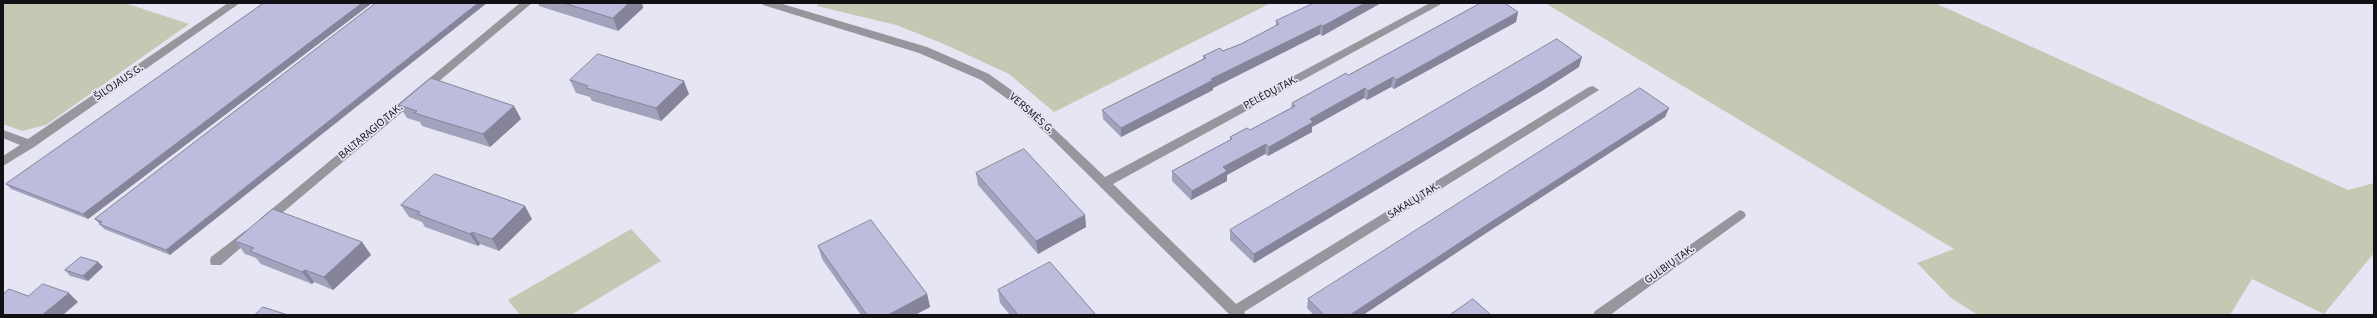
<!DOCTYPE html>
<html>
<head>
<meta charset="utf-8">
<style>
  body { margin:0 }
  #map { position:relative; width:2377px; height:318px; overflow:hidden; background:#e5e5f3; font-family:"Source Sans 3",sans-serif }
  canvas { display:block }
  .frame { position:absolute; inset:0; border:4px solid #101015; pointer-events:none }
</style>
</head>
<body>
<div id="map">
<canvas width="2377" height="318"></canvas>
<div class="frame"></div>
</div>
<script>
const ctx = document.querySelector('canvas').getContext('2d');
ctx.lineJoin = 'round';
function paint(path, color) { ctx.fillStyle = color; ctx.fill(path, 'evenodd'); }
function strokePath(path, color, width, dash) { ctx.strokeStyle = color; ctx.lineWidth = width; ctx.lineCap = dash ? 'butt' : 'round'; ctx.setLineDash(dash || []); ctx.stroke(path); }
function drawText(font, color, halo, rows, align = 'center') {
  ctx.font = font + ' "Source Sans 3",sans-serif'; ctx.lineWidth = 3.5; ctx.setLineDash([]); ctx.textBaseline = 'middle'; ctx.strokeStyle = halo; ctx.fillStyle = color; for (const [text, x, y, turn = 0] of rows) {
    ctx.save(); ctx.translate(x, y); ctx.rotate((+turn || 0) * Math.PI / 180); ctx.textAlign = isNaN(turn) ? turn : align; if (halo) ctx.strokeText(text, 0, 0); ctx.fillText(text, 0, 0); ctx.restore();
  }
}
const green = new Path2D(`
  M3 3H125L189 24 46 125 22 131 3 124Z
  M819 3H1271L1054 112 1009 74 944 44 896 25 817 6Z
  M1545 3H1935L2348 190 2374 183V253L2324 314 2252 279 2230 315H1978L1951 298 1917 263 1954 249Z
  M631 229 661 261 571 315H520L508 300Z`);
const minor = new Path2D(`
  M228 3H240L34 147 3 166V156L20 145 3 138V130L28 139Z
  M520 3H532L269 224H261L259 221 261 218Z
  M762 3H779L927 47 989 74 1021 97 1105 177 1430 3H1443L1113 184 1236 304 1589 87 1593 86 1599 90 1244 312 1246 315H1230L1048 135 1013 103 981 80 919 53 763 5Z
  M1740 210 1744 212 1746 215 1744 218 1610 315H1593L1595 311Z
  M249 229 253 231 255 234 253 237 221 265H211L210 261 211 257 245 231Z`);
const wall = new Path2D(`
  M264 3H372L88 219 11 189 6 184Z
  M376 3 170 255 104 229 95 219Z
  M538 3H642L643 8 618 31 539 6Z
  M1381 3 1322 36 1320 34 1213 88V90L1121 137 1103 119 1102 110 1203 59V56L1223 51 1241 44 1276 26V21Z
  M1518 12 1516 22 1394 89 1391 87 1367 100 1364 98 1312 127V132L1268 156 1265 154 1227 175V181L1191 200 1172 181V171L1230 140V137L1250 130 1291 108 1292 103 1348 75Z
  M1579 67 1543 90 1254 263 1230 240V230Z
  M570 80 689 94 661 121 592 101 590 97 576 93Z
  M399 105 514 106 521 119 490 147 422 126 420 122 407 118Z
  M1669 108 1665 117 1480 237 1363 315H1314L1307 308 1308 299Z
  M976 173 1085 215 1086 227 1038 254 978 185Z
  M401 205 532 219 499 251 480 244 478 246 425 227 422 222 409 217Z
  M235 241 362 242 371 255 333 290 314 282 312 284 261 264 256 258 245 254Z
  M818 246 927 294 930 307 915 315H861L822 259Z
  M98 262 103 267 88 281 70 276 65 270Z
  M998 290 1096 315H1010L1000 303Z`);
const shadedWall = new Path2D(`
  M362 3H372L88 219 83 214Z
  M478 3H487L170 255 166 250Z
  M629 3H642L643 8 618 31 613 18Z
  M1365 3H1381L1322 36 1323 26Z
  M1518 12 1516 22 1394 89 1396 80Z
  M1321 25 1320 34 1213 88V90L1121 137V128L1211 79Z
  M1582 57 1579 67 1543 90 1254 263V254Z
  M1393 77 1391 87 1367 100 1368 91Z
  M684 81 689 94 661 121 656 108Z
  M1365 88 1364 98 1312 127V132L1268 156 1269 147 1310 119Z
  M514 106 521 119 490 147 483 134Z
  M1669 108 1665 117 1480 237 1363 315H1350L1482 228Z
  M1266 144 1265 154 1227 175V181L1191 200 1192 191 1223 167Z
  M525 206 532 219 499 251 492 239Z
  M1085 215 1086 227 1038 254 1036 241Z
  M472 232 480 244 478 246 470 234Z
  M362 242 371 255 333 290 324 277Z
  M98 262 103 267 88 281 83 276Z
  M305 270 314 282 312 284 302 272Z
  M69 293 78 302 63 315H42Z
  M927 294 930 307 915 315H888Z`);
const building = new Path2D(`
  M264 3H362L83 214 6 184Z
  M376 3H478L166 250 99 224 102 222 95 219Z
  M564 3H629L613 18Z
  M1314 3H1365L1323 26 1321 25 1211 79 1213 80 1121 128 1102 110 1206 58 1203 56 1220 48 1223 51 1241 44 1279 24 1276 21Z
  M1481 3H1505L1518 12 1396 80 1393 77 1368 91 1365 88 1310 119 1313 122 1269 147 1266 144 1223 167 1227 171 1192 191 1172 171 1232 139 1230 137 1247 128 1250 130 1295 106 1292 103 1330 82 1346 73 1348 75Z
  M1557 39 1582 57 1545 80 1254 254 1230 230Z
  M598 54 684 81 656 108 586 88 588 86 570 80Z
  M431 78 514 106 483 134 414 113 417 111 399 105Z
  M1640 88 1669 108 1482 228 1350 315H1324L1308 299Z
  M1024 149 1085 215 1036 241 976 173Z
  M435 174 525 206 492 239 472 232 470 234 417 214 420 212 401 205Z
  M273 209 362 242 324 277 305 270 302 272 250 251 254 248 235 241Z
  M871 220 927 294 888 315H867L818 246Z
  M81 257 98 262 83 276 65 270Z
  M1050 262 1096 315H1018L998 290Z
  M43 284 69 293 42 315H3V294L9 289 28 296Z
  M1473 299 1491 315H1450Z
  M263 307 288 315H255Z`);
const streetNames = [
  ["ŠILOJAUS G.",119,83,-34],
  ["PELĖDŲ TAK.",1271,93,-28],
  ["VERSMĖS G.",1031,114,41],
  ["BALTARAGIO TAK.",371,132,-40],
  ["SAKALŲ TAK.",1414,201,-32],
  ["GULBIŲ TAK.",1670,265,-36]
];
paint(green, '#c4c9b4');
paint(minor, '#96969c');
paint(wall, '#a3a2bd');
paint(shadedWall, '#85849a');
paint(building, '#bebcdc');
strokePath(building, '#85849a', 1);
drawText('11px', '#101015', '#e5e5f3', streetNames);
</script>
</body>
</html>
